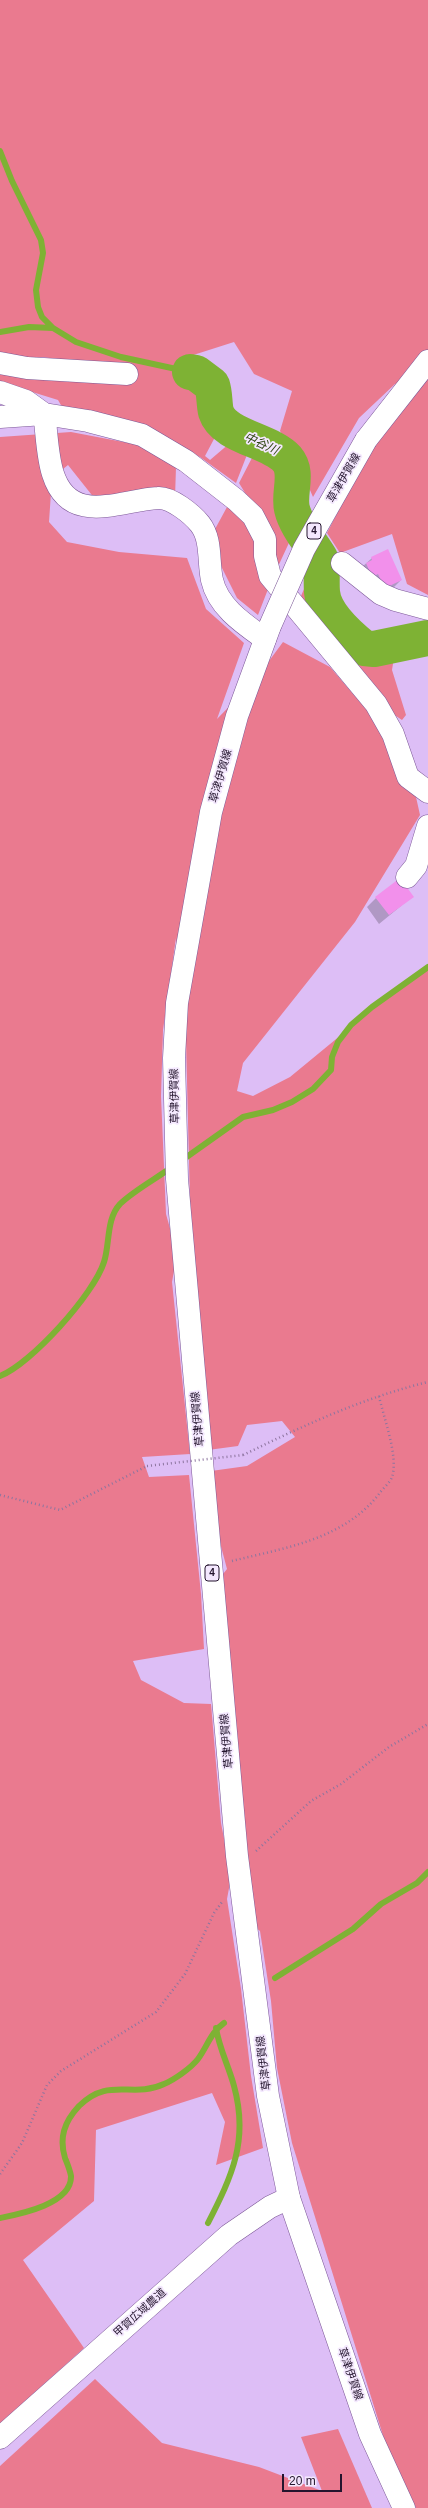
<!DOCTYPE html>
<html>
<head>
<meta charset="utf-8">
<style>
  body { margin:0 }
  #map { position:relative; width:428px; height:2508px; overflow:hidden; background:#ddbef6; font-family:Helvetica,sans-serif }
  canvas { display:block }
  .scale { position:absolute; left:282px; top:2474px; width:60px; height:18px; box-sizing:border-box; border:2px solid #24152e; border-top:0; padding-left:5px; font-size:12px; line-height:14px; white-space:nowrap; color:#24152e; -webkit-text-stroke:3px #f4e8fe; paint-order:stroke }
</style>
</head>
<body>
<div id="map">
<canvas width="428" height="2508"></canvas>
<div class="scale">20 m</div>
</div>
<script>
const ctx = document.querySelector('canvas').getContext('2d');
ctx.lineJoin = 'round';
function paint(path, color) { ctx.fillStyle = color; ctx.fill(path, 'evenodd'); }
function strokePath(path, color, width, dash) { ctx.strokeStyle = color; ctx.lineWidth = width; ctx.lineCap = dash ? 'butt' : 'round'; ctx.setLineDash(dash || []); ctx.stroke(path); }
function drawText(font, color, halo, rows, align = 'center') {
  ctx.font = font + ' Helvetica,"Noto Sans JP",sans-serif'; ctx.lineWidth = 3.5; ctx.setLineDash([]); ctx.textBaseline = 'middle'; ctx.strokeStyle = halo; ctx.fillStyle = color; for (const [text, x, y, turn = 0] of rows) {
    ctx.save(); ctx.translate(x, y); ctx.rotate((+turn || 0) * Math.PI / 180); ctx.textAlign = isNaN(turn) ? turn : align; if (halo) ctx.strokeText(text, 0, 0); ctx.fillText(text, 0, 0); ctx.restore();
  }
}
const green = new Path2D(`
  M0 0H428V595L407 584 392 534 340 553 327 533 379 431 410 390 395 384 359 418 313 497 297 460 280 431 292 391 254 374 234 342 187 357 212 389 205 401 223 422 205 456 210 460 237 437 250 447 236 483 200 457 141 427 65 412 58 400 0 382V368L128 369 43 357 8 364 0 362Z
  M71 432 139 445 176 467 175 498 95 499 68 465 52 478 49 522 67 542 119 552 187 558 206 609 244 643 217 719 255 680 283 642 330 667 379 724 414 788 420 815 355 922 243 1063 237 1091 253 1096 290 1077 409 979 428 970V2508H416L386 2445 292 2143 277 2068 271 2001 260 1931 239 1915 232 1872 227 1899 241 1989 251 2076 263 2148 216 2165 225 2122 212 2093 96 2130 94 2201 23 2260 84 2348 0 2424V437ZM176 938 186 1041 190 1203 208 1450 238 1446 247 1425 282 1421 295 1437 247 1466 211 1471 213 1516 227 1569 208 1593 227 1854 221 1823 211 1704 184 1703 141 1680 133 1661 204 1649 201 1594 189 1475 149 1477 142 1457 190 1454 172 1282 177 1254 166 1214 161 1096 163 1030Z
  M255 452 268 463 287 485V504L294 532 275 573 266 527 239 483Z
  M227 507 242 512 255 532 270 584 258 615 237 598 217 558 214 531Z
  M313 568 343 618 366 644 395 651 392 670 406 715 402 720 387 710 362 677 356 661 329 637 298 603Z
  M95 2379 162 2443 259 2467 322 2491 301 2437 338 2429 372 2508H0V2466Z`);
const shadow = new Path2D(`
  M372 558 401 580 392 589 362 567Z
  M412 897 379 924 367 907 376 898Z`);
const stream = new Path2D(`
  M0 151 12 181 41 240 43 253 36 290 38 307 42 317 53 328
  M0 332 29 327 53 328 76 342 121 357 190 372
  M181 1161 243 1117 273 1110 292 1102 313 1089 331 1070 332 1057 338 1042 351 1025 372 1007 428 967
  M0 1376C31 1364 94 1294 104 1262 110 1244 106 1219 120 1204 133 1191 157 1178 172 1167
  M275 1978 353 1929 381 1904 417 1883 428 1872
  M0 2218C20 2214 72 2204 71 2176 70 2170 67 2163 65 2158 59 2138 64 2122 79 2106 109 2076 132 2099 164 2084 174 2080 191 2068 198 2059 207 2047 211 2032 224 2023
  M208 2223C232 2176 249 2140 234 2086 229 2067 219 2048 216 2028`);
const river = new Path2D(`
  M190 372 196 373 212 385C215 394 214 404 216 412 224 437 270 440 287 459 299 473 288 493 292 509 296 526 311 543 320 558 323 569 321 580 322 592 324 614 348 635 364 648L374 649 428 638`);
const building = new Path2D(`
  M388 549 402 580 385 588 378 574 372 577 366 563 372 560 371 557Z
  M400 878 414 897 389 915 375 897Z`);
const path = new Path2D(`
  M243 1455C303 1426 362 1398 428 1382
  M0 1495 60 1510 147 1466
  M232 1561C284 1548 343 1540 379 1494 382 1489 390 1483 392 1477 399 1457 383 1416 379 1396
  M256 1851 311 1801 341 1784 389 1747 428 1724
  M0 2174 22 2143 47 2085 61 2071 156 2012 185 1974 214 1913 222 1902`);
const minor = new Path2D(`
  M0 363 27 368 127 374
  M0 392 26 401 44 414C47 433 47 456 53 474 70 527 120 500 158 498 171 497 192 514 200 524 212 539 208 562 212 580 218 607 244 624 265 639
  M0 417 44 414 88 421 142 435 186 461 236 500 253 516 265 539V556L270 576 376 704 393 734 408 777 428 792
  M342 563 381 594 395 600 428 609
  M407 877 416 866 428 826
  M0 2438 229 2235 270 2207 289 2198`);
const major = new Path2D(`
  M366 440 428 361
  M270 626 237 716 211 812 177 1003 174 1058 177 1179 237 1856 268 2096 289 2198 370 2434 404 2508`);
const pathBridge = new Path2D(`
  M147 1466 243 1455`);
const majorBridge = new Path2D(`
  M270 626 304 549 366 440`);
const shields = [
  [314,531,14],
  [212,1573,14]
];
const shieldNames = [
  ["4",314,531],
  ["4",212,1573]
];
const streetNames = [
  ["草津伊賀線",344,478,-60],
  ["草津伊賀線",221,776,-74],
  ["草津伊賀線",175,1096,-91],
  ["草津伊賀線",198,1419,-95],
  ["草津伊賀線",227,1741,-95],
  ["草津伊賀線",264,2063,-97],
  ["甲賀広域農道",140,2313,-42],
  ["草津伊賀線",350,2374,71]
];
const waterNames = [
  ["中谷川",261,444,25]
];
paint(green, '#ea7a8f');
paint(shadow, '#0003');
strokePath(stream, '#7eb234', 6);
strokePath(river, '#7eb234', 36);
paint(building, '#f290eb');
strokePath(minor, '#7c5897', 23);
strokePath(major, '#7c5897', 23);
strokePath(path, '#8d759f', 2.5, [1, 3]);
strokePath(minor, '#fff', 22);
strokePath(major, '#fff', 22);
strokePath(majorBridge, '#7c5897', 23, []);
strokePath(pathBridge, '#8d759f', 2.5, [1, 3]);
strokePath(majorBridge, '#fff', 22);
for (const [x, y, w] of shields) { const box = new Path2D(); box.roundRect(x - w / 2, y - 8, w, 16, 3); ctx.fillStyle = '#f4e8fe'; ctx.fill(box); strokePath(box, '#24152e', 1); }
drawText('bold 10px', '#24152e', null, shieldNames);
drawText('11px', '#24152e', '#f4e8fe', streetNames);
drawText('italic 12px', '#324817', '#f4e8fe', waterNames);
</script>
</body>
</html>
